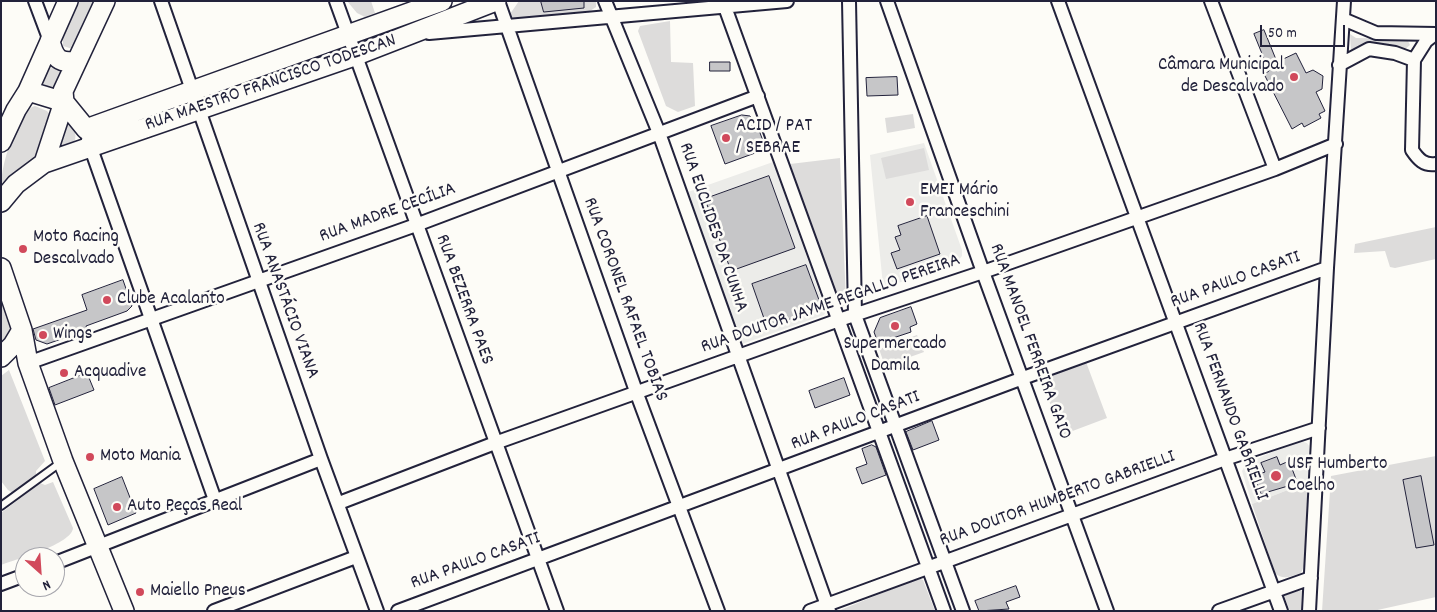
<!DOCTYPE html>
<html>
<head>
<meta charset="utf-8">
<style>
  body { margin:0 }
  #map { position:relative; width:1437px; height:612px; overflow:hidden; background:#fdfcf7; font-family:Dekko,sans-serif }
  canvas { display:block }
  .frame { position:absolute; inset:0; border:2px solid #22223b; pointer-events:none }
  .north { position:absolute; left:15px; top:547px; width:50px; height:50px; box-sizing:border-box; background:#fdfcf7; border:1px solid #a5a5ac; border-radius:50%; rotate:154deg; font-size:14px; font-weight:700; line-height:20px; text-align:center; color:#22223b }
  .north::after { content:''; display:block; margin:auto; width:18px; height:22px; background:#d1495b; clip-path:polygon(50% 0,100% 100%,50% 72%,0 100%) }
  .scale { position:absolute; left:1260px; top:25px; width:85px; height:22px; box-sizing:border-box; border:2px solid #22223b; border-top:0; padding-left:6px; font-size:15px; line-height:18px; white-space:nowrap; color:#22223b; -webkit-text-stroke:4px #fdfcf7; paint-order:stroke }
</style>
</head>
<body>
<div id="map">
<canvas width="1437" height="612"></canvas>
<div class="frame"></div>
<div class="north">N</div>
<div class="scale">50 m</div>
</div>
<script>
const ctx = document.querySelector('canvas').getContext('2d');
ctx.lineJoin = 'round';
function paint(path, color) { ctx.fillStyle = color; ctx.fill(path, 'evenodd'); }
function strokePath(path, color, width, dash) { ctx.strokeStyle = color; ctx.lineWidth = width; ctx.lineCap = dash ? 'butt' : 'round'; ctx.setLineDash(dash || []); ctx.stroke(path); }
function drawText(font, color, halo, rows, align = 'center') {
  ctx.font = font + ' Dekko,sans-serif'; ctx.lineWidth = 5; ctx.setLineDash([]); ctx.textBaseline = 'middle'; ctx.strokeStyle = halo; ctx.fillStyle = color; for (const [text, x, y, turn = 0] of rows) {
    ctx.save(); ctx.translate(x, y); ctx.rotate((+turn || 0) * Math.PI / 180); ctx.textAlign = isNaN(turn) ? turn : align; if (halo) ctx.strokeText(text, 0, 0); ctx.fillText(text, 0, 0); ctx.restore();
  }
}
const built = new Path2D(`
  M924 143 962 250V256L957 262 887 287 883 285 870 155Z
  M773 162 826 311 824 315 742 344 688 192Z
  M1298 440 1307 443 1309 446 1308 482 1252 504 1242 471 1246 464Z`);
const green = new Path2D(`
  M78 1H100L73 49 63 46V33Z
  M347 1H371L375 13 365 17 357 13Z
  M519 1H596V7L590 11 513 19 510 14Z
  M670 21 671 62 693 63 695 106 678 112 666 106 638 31 640 26Z
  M1350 34 1356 38 1407 39 1410 45 1404 50C1388 47 1365 42 1351 51Z
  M42 78a10 10 0 1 1 20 0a10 10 0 1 1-20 0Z
  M35 106 47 111 52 117 39 154 2 183C0 168 18 110 35 106Z
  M913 114 915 128 887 133 885 118Z
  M65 119H68C73 127 78 133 74 143L57 154Z
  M924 148 929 170 886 179 881 158Z
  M840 158 846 302 844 306 838 301 790 164Z
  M1436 227V259L1395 268 1390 267 1385 251 1354 253 1355 244Z
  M1 281 13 328 1 348Z
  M917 335 924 352 885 366 879 349Z
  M1086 362 1107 418 1062 435 1043 385 1046 377Z
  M9 370 45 461 36 471V476L13 493 8 490 1 481V376Z
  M1436 456V597L1373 611H1322L1331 476Z
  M53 482 73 528C72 544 17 559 1 565V513L40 483 45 485Z
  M1308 482 1304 566 1301 573C1291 576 1283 581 1275 573L1252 504Z
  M919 578 923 580 935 611H838Z
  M1298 590 1302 591 1301 611H1290L1284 596Z`);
const building = new Path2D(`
  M541 1H584V8L544 12Z
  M1264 30 1277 62 1296 53 1306 73 1313 70 1323 76 1322 89 1316 92 1325 111 1319 114 1321 118 1304 127 1302 123 1292 129 1264 74 1269 71 1254 34Z
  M710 62H730V71H710Z
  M897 77 898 95 867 96 866 78Z
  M742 115 750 116 756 122 766 149 725 164 711 126Z
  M769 176 795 248 731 271 705 199Z
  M927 216 940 254 897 269 891 253 900 250 895 237 901 235 898 226Z
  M806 265 822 308 767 327 752 284Z
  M123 280 132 306 127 311 86 326 87 330 47 344 36 340 33 329 87 310 82 295Z
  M911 307 917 324 910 327 911 332 878 343 874 332 880 318Z
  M87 373 94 390 55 405 49 388Z
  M844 378 850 395 815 408 809 391Z
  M932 421 939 440 913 450 906 432Z
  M872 445 876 447 886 475 862 484 856 468 867 464 862 449Z
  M1277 457 1280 465 1289 461 1296 479 1287 483 1288 486 1261 494 1254 476 1265 472 1261 463Z
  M1421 476 1434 545 1416 548 1403 480Z
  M122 477 136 513 108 525 94 489Z
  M1016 586 1020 597 1006 602 1009 609 979 611 975 601Z`);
const lane = new Path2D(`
  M1 506 60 463`);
const street = new Path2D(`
  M35 1 50 41
  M161 1 321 459 377 611
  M336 1 557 611
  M498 1 637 394 718 611
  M605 1 659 133 829 611
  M849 1 855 315 963 611
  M887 1 983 272 1107 611
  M1058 1 1281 611
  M1211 1 1275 169
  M725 7 944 611
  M1343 19 1376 33 1436 34
  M429 33 787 1
  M1435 34 1426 41 1414 60 1412 150C1418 159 1424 166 1436 164
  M1339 65 1369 49 1395 53 1414 60
  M88 140 215 500
  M28 363 416 225 758 96
  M339 503 495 443 839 320 983 272 1275 169 1336 144
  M55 563 321 459
  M1 584 25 575
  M214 611 356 557
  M398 611 1023 378 1327 268
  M810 611 1225 459 1319 428
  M1219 611 1311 578
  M1309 611 1327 268 1344 1`);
const secondary = new Path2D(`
  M50 41C54 58 59 64 77 61
  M28 91 64 102
  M64 102 86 129 442 1
  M1 142 16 110 28 91 68 1
  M44 163 357 55 496 1
  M1 202 16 184 44 163 64 102 63 91 105 1
  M1 268 22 330 13 345 1 357
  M22 330 28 363 63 461 124 611`);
const markers = [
  [1294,77,5,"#d1495b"],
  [726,138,5,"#d1495b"],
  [910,202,5,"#d1495b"],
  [23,249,5,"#d1495b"],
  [107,300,5,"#d1495b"],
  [895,326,5,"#d1495b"],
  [43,335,5,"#d1495b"],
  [64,373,5,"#d1495b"],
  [90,457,5,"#d1495b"],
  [1276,476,6,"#d1495b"],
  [117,507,5,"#d1495b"],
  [140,592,5,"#d1495b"]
];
const poiNames = [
  ["Câmara Municipal",1284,66,"right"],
  ["de Descalvado",1284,88,"right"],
  ["ACID / PAT",736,127],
  ["/ SEBRAE",736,149],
  ["EMEI Mário",920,191],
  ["Franceschini",920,213],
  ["Moto Racing",33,238],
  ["Descalvado",33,260],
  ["Clube Acalanto",117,300],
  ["Wings",53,335],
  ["Supermercado",895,345,"center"],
  ["Damila",895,367,"center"],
  ["Acquadive",74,373],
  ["Moto Mania",100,457],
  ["USF Humberto",1287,465],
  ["Coelho",1287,487],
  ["Auto Peças Real",127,507],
  ["Maiello Pneus",150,592]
];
const streetNames = [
  ["RUA MAESTRO FRANCISCO TODESCAN",271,84,-19],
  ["RUA MADRE CECÍLIA",388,214,-20],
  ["RUA EUCLIDES DA CUNHA",712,228,71],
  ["RUA PAULO CASATI",1236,281,-20],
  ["RUA BEZERRA PAES",463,300,70],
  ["RUA CORONEL RAFAEL TOBIAS",624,300,70],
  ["RUA ANASTÁCIO VIANA",284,301,70],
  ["RUA DOUTOR JAYME REGALLO PEREIRA",831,305,-19],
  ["RUA MANOEL FERREIRA GAIO",1029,342,70],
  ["RUA FERNANDO GABRIELLI",1229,412,70],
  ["RUA PAULO CASATI",856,422,-21],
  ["RUA DOUTOR HUMBERTO GABRIELLI",1058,500,-20],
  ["RUA PAULO CASATI",476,562,-20]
];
paint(built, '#ecece9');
paint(green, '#dddcdb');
paint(building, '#c6c6c8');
strokePath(building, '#22223b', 1);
strokePath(lane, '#22223b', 10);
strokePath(street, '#22223b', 16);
strokePath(secondary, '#22223b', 22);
strokePath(lane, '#fdfcf7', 6);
strokePath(street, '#fdfcf7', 12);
strokePath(secondary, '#fdfcf7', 19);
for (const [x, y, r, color] of markers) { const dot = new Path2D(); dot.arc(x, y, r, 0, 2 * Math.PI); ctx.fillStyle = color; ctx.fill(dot); strokePath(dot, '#fdfcf7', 2); }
drawText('19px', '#22223b', '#fdfcf7', poiNames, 'left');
drawText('19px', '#22223b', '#fdfcf7', streetNames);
</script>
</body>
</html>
